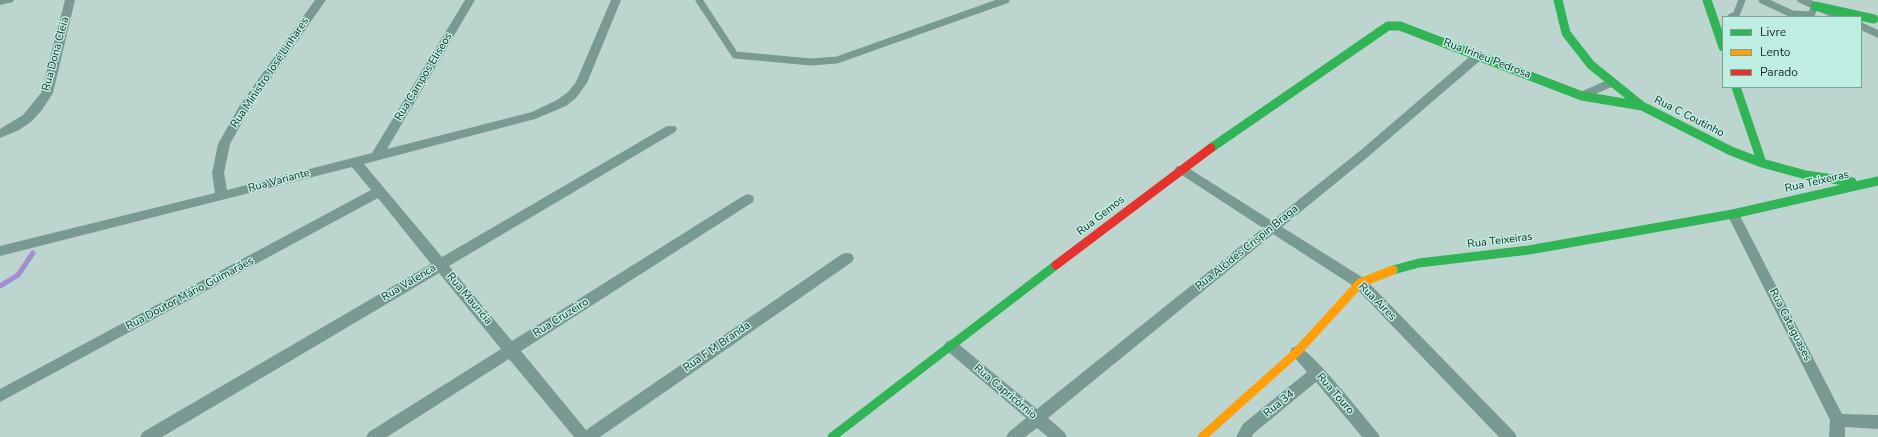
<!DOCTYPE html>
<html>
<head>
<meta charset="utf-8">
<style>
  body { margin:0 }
  #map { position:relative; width:1878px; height:437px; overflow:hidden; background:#bcd6cf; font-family:"Nunito Sans",sans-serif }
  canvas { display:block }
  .legend { position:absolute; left:1722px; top:16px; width:140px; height:72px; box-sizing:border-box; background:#beede2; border:1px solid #7ca097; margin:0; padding:5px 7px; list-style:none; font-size:12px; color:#192c27 }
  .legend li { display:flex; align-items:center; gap:8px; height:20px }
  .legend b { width:20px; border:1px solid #7ca097 }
</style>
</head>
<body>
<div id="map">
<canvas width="1878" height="437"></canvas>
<ul class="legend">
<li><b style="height:5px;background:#30b455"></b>Livre</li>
<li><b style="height:5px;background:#ff9f0a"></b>Lento</li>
<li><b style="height:5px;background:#e5322d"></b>Parado</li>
</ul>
</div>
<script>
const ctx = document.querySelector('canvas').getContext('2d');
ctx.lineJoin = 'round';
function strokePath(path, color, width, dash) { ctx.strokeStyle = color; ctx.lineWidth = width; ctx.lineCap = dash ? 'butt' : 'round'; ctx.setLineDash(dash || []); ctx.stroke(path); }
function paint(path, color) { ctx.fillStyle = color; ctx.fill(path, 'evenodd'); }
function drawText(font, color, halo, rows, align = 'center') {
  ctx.font = font + ' "Nunito Sans",sans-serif'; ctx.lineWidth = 3; ctx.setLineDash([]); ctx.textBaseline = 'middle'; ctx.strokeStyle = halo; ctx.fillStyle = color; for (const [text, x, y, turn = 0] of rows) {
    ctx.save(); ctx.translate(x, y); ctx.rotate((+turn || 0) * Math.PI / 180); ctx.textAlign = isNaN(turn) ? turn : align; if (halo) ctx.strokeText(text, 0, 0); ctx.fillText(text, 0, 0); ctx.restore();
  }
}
const stream = new Path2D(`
  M0 286 18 275 33 253`);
const lane = new Path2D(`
  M699 0 735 55 811 62 837 60 1006 0
  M1762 0 1792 14 1811 15 1815 6
  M1731 17 1736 15 1742 0`);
const street = new Path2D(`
  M0 0H14L13 2 0 5Z
  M65 0H75L53 93 42 110 32 121 19 130 0 138V129L23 115 41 93Z
  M315 0H326L249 110 230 144 224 173 227 190 372 153 465 0H475L387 149 532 112 557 100 568 92 576 82 611 0H621L587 83 576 98 566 106 535 119 364 164 442 257 667 126H675L677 129 675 132 449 266 512 341 743 196 748 194 753 196 754 199 753 202 521 351 586 430 842 254 847 253 852 254 854 258 852 262 600 437H574L509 359 387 437H366L369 432 501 349 439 273 162 437H140L143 432 431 264 378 198 0 402V389L371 190 352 167 0 256V246L215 193 212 173 218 144 240 105Z
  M1797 0H1811L1844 15 1845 17H1831L1798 2Z
  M1861 22 1878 30V38L1861 30Z
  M1478 52 1482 53 1484 56 1482 59 1369 156 1282 227 1365 279 1514 432 1517 437H1499L1355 287 1273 234 1048 418 1064 432 1067 437H1048L1037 428 1025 437H1006L1009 432 1026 418 946 350 944 346 946 342 951 340 956 342 1037 409 1263 228 1177 172 1175 169 1177 166H1185L1272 221 1361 150 1474 53Z
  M1612 78 1618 82 1616 85 1582 100 1576 96 1578 93Z
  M1733 209 1738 211 1739 214 1842 414 1878 415V429L1845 427V437H1829L1830 420 1727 214 1728 211Z
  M1297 346C1313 351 1363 416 1377 432L1380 437H1362L1316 382 1253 434 1252 437H1236L1243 424 1307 372 1290 352 1292 348Z`);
const fast = new Path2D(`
  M1558 0 1566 33 1591 65 1642 106 1731 151 1762 163 1806 175 1852 182
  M1707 0 1723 47
  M1815 6 1874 19
  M1736 87 1762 163
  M1211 148 1388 26H1400L1582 96 1642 106
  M1393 270 1419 263 1529 250 1733 214 1878 181
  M832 437 1056 265`);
const slow = new Path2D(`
  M1202 437 1297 352 1360 283 1393 270`);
const jam = new Path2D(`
  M1056 265 1211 148`);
const streetNames = [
  ["Rua Dona Cleia",56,54,-75],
  ["Rua Irineu Pedrosa",1487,59,21],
  ["Rua Ministro José Linhares",270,73,-56],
  ["Rua Campos Eliseos",424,77,-59],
  ["Rua C Coutinho",1689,117,27],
  ["Rua Variante",279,181,-15],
  ["Rua Teixeiras",1817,182,-13],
  ["Rua Gemos",1101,216,-38],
  ["Rua Teixeiras",1500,241,-7],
  ["Rua Alcides Crispin Braga",1247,248,-39],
  ["Rua Valenca",409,283,-31],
  ["Rua Doutor Mário Guimarães",190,294,-28],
  ["Rua Mauricia",469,299,50],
  ["Rua Aires",1377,302,45],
  ["Rua Cruzeiro",561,318,-32],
  ["Rua Cataguases",1790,325,63],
  ["Rua F M Branda",717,347,-35],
  ["Rua Capricórnio",1005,392,40],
  ["Rua Touro",1335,394,49],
  ["Rua 34",1279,404,-39]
];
strokePath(stream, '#a18fd5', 5);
strokePath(lane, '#799a93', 7);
paint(street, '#799a93');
strokePath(fast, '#30b455', 9);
strokePath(slow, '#ff9f0a', 9);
strokePath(jam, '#e5322d', 9);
drawText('11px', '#192c27', '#beede2', streetNames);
</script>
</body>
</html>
